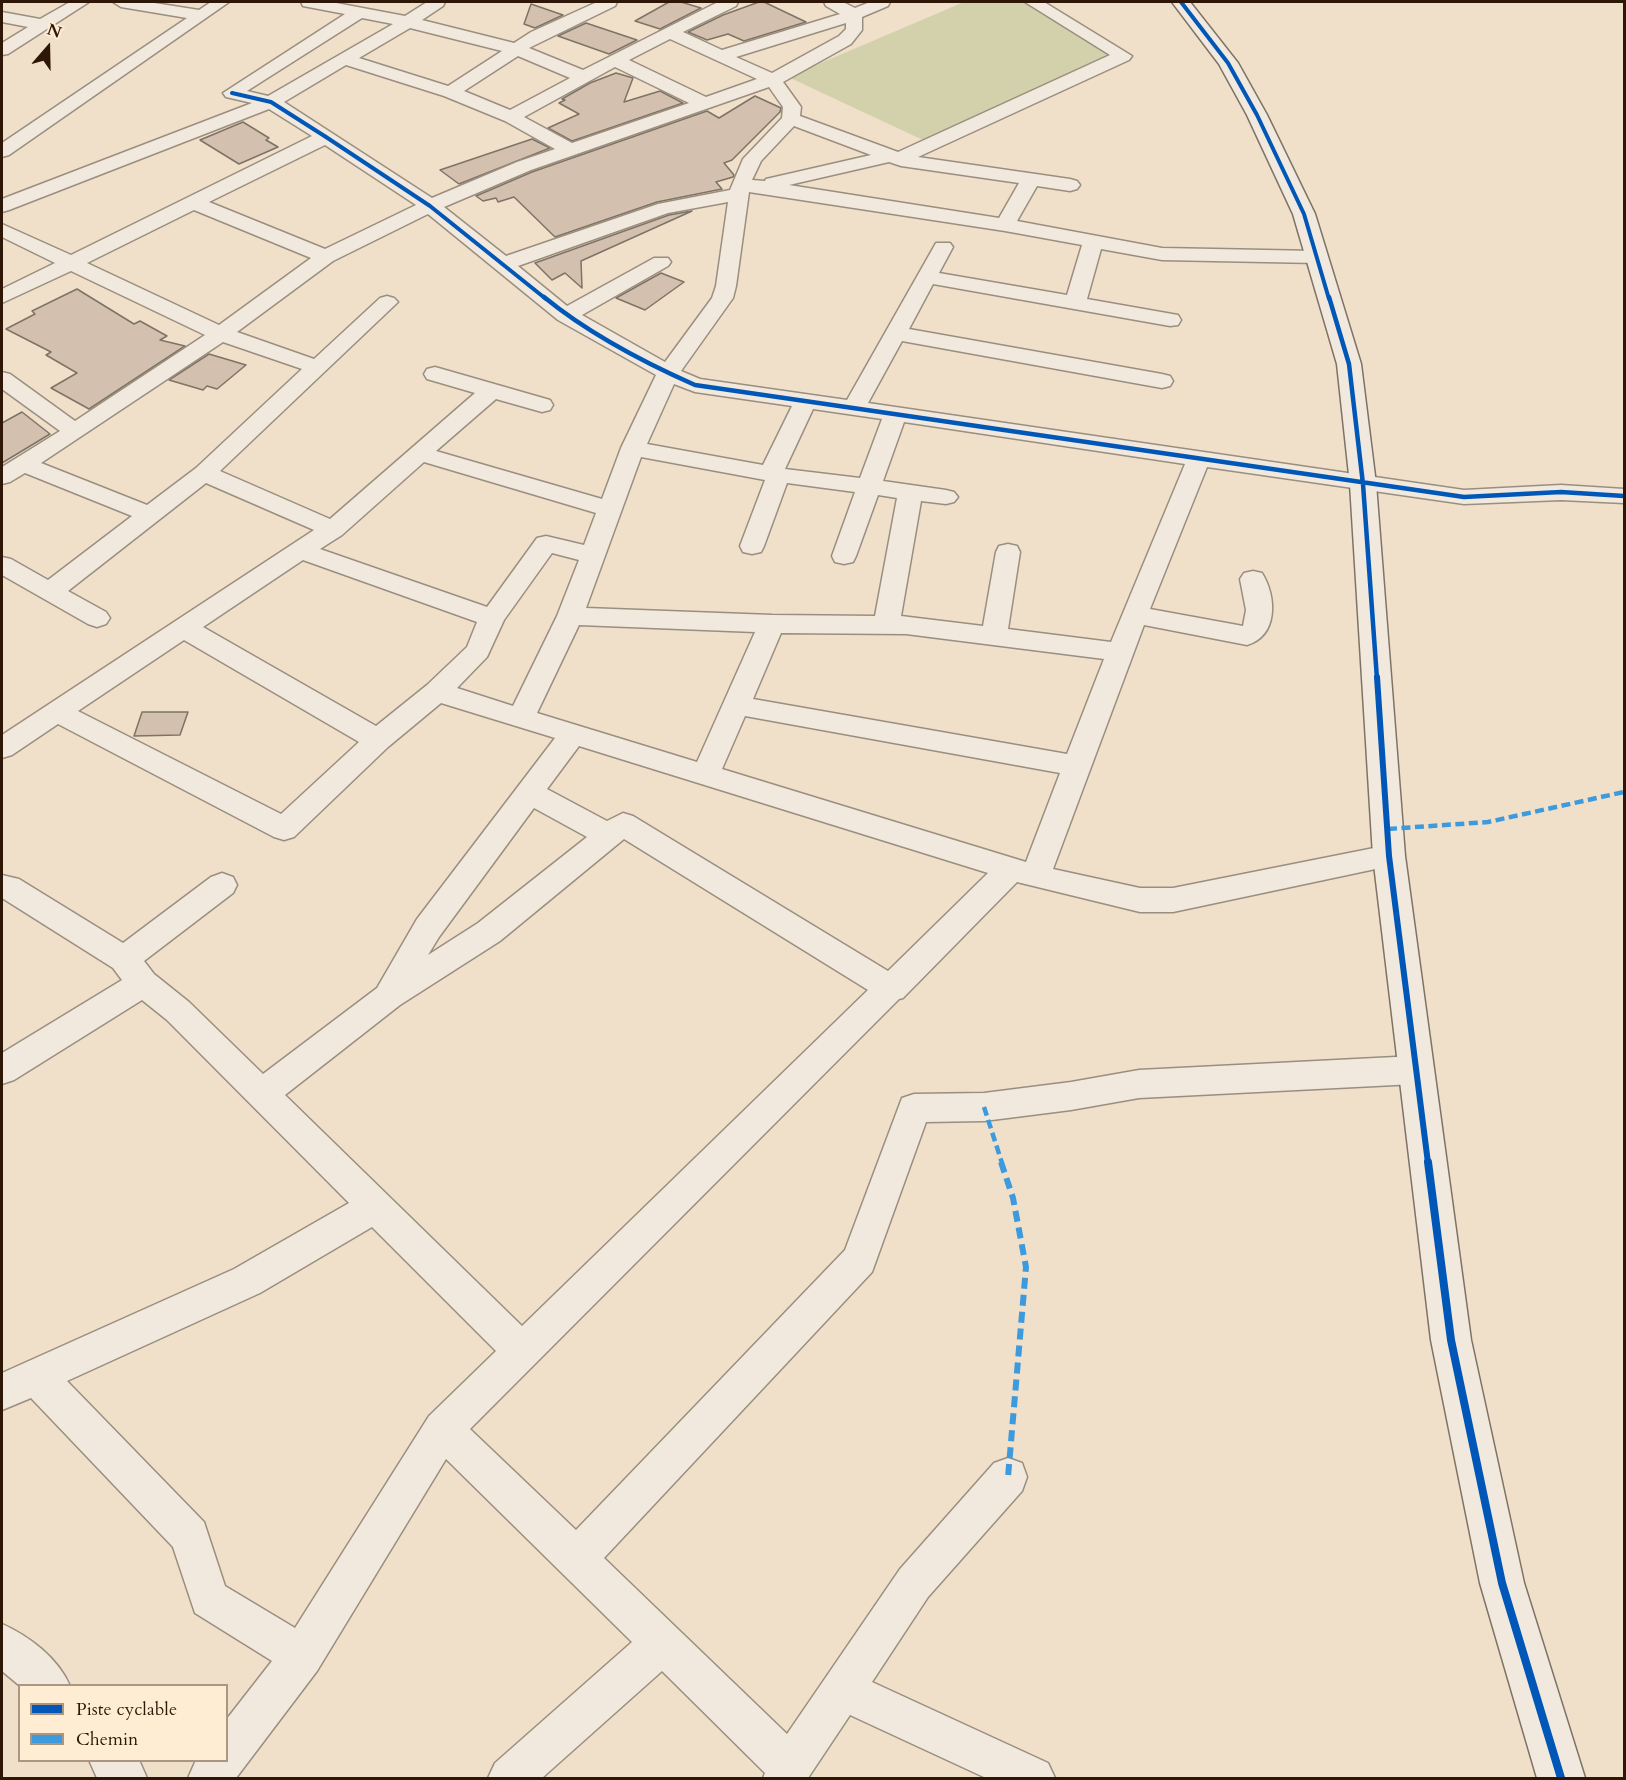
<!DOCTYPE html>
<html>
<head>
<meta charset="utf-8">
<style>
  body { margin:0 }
  #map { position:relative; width:1626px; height:1780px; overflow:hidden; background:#f0e0ca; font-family:Cardo,serif }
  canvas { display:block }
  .frame { position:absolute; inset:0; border:3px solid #2e1706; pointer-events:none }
  .legend { position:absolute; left:18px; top:1684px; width:210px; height:78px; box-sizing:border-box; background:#ffedd3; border:2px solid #ab9781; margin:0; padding:8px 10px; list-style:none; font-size:18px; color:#2e1706 }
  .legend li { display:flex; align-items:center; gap:12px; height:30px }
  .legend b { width:30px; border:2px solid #ab9781 }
  .north { position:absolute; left:18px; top:18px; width:60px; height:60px; -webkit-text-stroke:4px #ffedd3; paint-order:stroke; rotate:20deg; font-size:16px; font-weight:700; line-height:24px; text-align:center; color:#2e1706 }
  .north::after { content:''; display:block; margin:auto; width:21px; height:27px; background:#2e1706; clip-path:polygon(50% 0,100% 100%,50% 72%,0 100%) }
</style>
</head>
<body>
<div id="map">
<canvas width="1626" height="1780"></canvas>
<div class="frame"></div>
<ul class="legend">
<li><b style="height:8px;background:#0057b8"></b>Piste cyclable</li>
<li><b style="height:8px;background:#3d9add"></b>Chemin</li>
</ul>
<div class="north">N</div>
</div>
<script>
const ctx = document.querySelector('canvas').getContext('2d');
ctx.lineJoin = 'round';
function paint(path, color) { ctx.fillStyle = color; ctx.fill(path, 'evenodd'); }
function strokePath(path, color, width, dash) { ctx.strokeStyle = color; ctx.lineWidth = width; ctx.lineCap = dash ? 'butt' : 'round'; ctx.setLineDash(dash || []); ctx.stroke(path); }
const green = new Path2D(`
  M964 2H1027L1116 56 925 141 788 77Z`);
const building = new Path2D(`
  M669 2H681L701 8 660 29 635 21Z
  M759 2H764L806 22 744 41 728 34 707 40 688 32 723 15Z
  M531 4 563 15 535 28 524 24Z
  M586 23 637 40 609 54 558 36Z
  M616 73 633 78 624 102 660 91 683 103 572 141 548 128 579 114 559 103 565 100 562 99 590 83Z
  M755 96 781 108 780 112 732 160 724 163 734 175 733 177 716 182 722 189 657 202 555 237 514 197 498 202 496 198 483 201 476 196 532 172 707 111 719 118Z
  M243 122 269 138 266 140 278 147 239 164 200 140Z
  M532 139 550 148 459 184 440 170Z
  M692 211 581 261 582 288 565 273 552 280 535 263 669 215Z
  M661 273 684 282 645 310 616 298Z
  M77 289 134 324 140 321 167 336 160 340 185 346 89 409 51 388 77 373 46 355 51 352 6 329 35 314 32 311Z
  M209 354 246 365 217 389 207 386 203 390 169 380Z
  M22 412 50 434 2 463V423Z
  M142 712H188L180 735 134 736Z`);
const street = new Path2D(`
  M70 2H89L8 54 2 55V43L28 27 2 22V12L40 19Z
  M113 2H148L199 10 211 2H229L9 155 2 157V143L187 18 121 7Z
  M301 2H331L405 16 427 2H445L443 6 422 20 514 43 531 32 597 2H617L615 6 529 48 583 70 718 2H738L736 6 683 32 722 50 840 14 826 6 824 2H843L855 8 870 2H890L888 6 862 17V30L851 44 783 82 801 107 800 116 898 152 1110 55 1025 2H1044L1132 56 1129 60 918 157 1070 179 1077 181 1080 185 1077 189 1070 191 1037 186 1017 221 1162 248 1317 251 1324 253 1327 257 1324 261 1317 263 1162 260 1101 249 1087 299 1178 315 1181 320 1178 325 1170 326 933 284 909 329 1162 374 1170 376 1173 381 1170 386 1162 388 902 341 868 403 1464 490 1561 485 1624 489V503L1561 500 1464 504 1207 467 1150 609 1243 626 1246 610 1240 579 1244 573 1253 571 1262 573C1277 597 1278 636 1247 645L1144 625 1053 869 1140 888H1173L1389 845 1399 848 1404 856 1399 864 1173 912H1140L1017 882 903 998 899 999 470 1429 576 1530 845 1250 902 1098 914 1094 984 1093 1071 1082 1139 1070 1415 1056 1427 1060 1431 1070 1427 1080 1415 1084 1139 1098 1071 1110 984 1121 926 1122 872 1272 604 1558 787 1734 900 1569 994 1463 1008 1458 1022 1463 1027 1477 1022 1491 928 1597 872 1682 1048 1763 1055 1778H986L850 1715 808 1778H763L765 1773 662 1671 542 1778H488L495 1763 632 1642 446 1459 317 1671 236 1778H188L196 1760H226V1720L272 1661 195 1613 173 1547 31 1398 2 1410V1373L234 1269 349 1203 167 1020 142 1000 14 1080 2 1084V1053L122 980 113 968 2 898V875L19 879 123 943 211 877 222 873 233 877 237 885 233 893 144 961 154 974 189 1002 263 1074 377 988 417 919 555 738 441 703 388 747 294 837 284 840 274 837 58 724 12 755 2 758V735L314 530 206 483 68 591 106 612 110 618 106 624 97 627 88 624 2 575V557L11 559 48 580 132 516 25 473 10 482 2 484V467L60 431 2 389V372L10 374 75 421 205 335 71 271 2 303V289L55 263 2 237V224L71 255 312 136 269 109 9 210 2 212V199L252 103 226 97 223 93 345 14 303 6ZM362 18 393 24 268 96 247 91ZM846 23V29L839 36 772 73 736 57ZM410 28 502 51 448 86 359 58ZM670 39 757 79 706 97 629 60ZM518 56 570 78 510 110 464 91ZM346 65 444 96 505 121 555 149 517 162 432 198 284 102ZM615 67 689 103 572 143 524 117ZM769 87 783 107 782 118 743 159 730 190 658 204 506 256 444 207 531 170ZM794 126 871 155 766 179 765 181 752 180 761 161ZM325 145 416 205 325 249 209 202ZM889 162 901 166 1019 183 999 218 789 185ZM749 192 1005 231 1082 245 1067 295 939 273 953 247 950 243H936L847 400 700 379 681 371 733 298 736 286ZM728 202 716 286 712 298 665 362 582 315 668 266 671 262 668 258H654L567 306 518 266 668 213ZM194 210 311 258 219 325 87 263ZM428 214 558 320 656 375 621 448 602 499 436 451 496 399 542 412 550 410 553 405 550 400 435 367 427 369 424 374 427 379 475 393 330 519 220 471 398 302 394 298 387 296 380 298 314 359 237 332 333 261ZM223 342 302 369 196 468 147 505 41 463ZM674 384 695 392 792 406 763 465 647 444ZM813 409 882 419 860 478 785 469ZM904 422 1185 464 1111 642 1008 629 1020 552 1017 546 1008 544 999 546 996 552 983 626 901 616 921 501 946 504 954 502 958 497 954 492 946 490 883 481ZM641 457 765 480 740 546 743 552 752 554 761 552 764 546 787 483 855 492 832 556 835 562 844 564 853 562 856 556 878 495 897 498 875 616 772 615 586 608ZM424 462 596 513 584 545 546 536 537 538 487 607 320 549 342 535ZM552 553 579 560 557 616 513 706 457 688 487 657 504 620ZM303 560 477 622 467 647 427 685 376 726 203 627ZM579 625 755 632 697 762 537 713ZM781 633 906 634 1104 659 1067 754 753 699ZM184 640 359 742 281 814 78 711ZM745 716 1060 773 1026 862 722 769ZM579 746 988 873 888 971 633 816 623 813 607 821 547 789ZM534 808 587 837 478 923 428 955 439 937ZM624 839 868 990 522 1326 285 1095 400 1005 500 941ZM372 1227 496 1351 429 1416 295 1628 225 1586 204 1522 67 1381 260 1293Z
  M2 1624C29 1636 58 1658 70 1686H20L2 1671Z
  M89 1760H139L147 1778H97Z`);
const secondary = new Path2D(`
  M1172 2H1190L1238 63 1267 115 1315 214 1361 364 1376 484 1405 856 1471 1340 1524 1583 1585 1778H1537L1480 1583 1431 1340 1373 856 1350 484 1337 364 1293 214 1247 115 1219 64Z`);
const quietFar1 = new Path2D(`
  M1388 829 1488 822 1624 792
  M984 1107 1002 1163`);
const quiet = new Path2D(`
  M1001 1162 1013 1198 1026 1267 1008 1477`);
const cyclewayFar3 = new Path2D(`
  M1181 2 1228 63 1257 115 1304 214 1329 299
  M232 93 271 102 326 137 430 206 546 299`);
const cyclewayFar2 = new Path2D(`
  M544 297C588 333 643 362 695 385L1464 497 1561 492 1624 496
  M1329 297 1349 364 1363 484 1377 679`);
const cyclewayFar1 = new Path2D(`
  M1377 677 1389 856 1428 1163`);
const cycleway = new Path2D(`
  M1428 1162 1451 1340 1502 1583 1561 1778`);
paint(green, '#d3d1ac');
paint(building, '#d3c0af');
strokePath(building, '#7e7365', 1.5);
strokePath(street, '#9a8e7f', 3);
strokePath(secondary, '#7e7365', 3);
paint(street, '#f1e8de');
paint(secondary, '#f1e8de');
strokePath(quietFar1, '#3d9add', 4.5, [9, 4.5]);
strokePath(quiet, '#3d9add', 6, [11, 6]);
strokePath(cyclewayFar3, '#0057b8', 4);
strokePath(cyclewayFar2, '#0057b8', 4.5);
strokePath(cyclewayFar1, '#0057b8', 6);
strokePath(cycleway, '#0057b8', 8);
</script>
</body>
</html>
